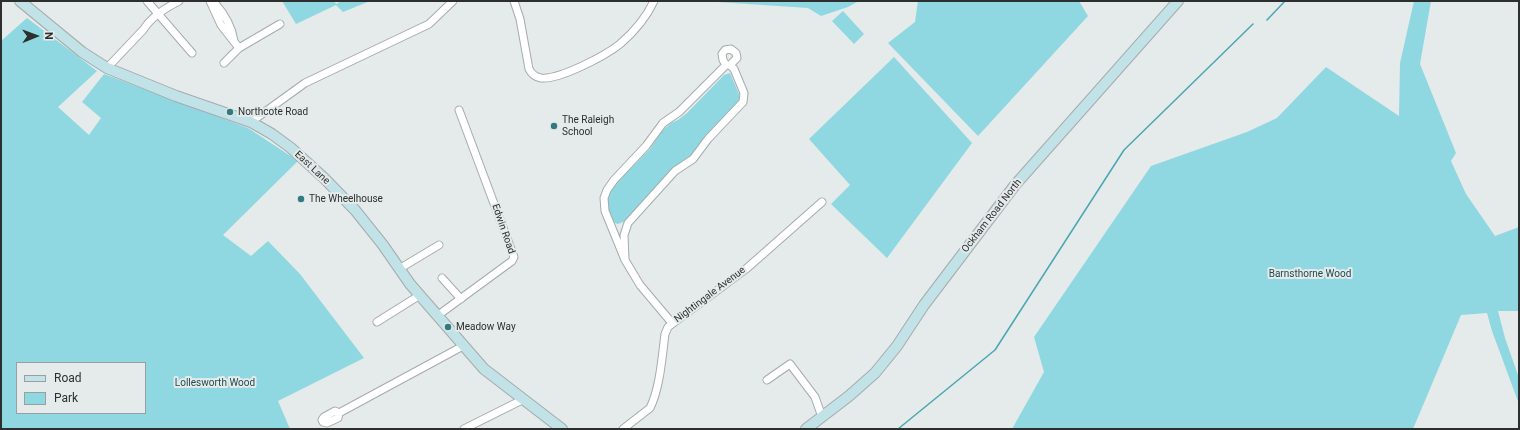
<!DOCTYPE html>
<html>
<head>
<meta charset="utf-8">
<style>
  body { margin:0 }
  #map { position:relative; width:1520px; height:430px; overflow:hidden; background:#e5eaeb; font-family:Roboto,sans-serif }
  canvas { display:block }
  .frame { position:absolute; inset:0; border:2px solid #2d2f2f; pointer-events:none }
  .legend { position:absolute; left:16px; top:362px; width:130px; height:52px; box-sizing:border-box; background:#e5eaeb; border:1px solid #9b9fa0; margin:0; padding:5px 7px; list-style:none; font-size:12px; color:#2d2f2f }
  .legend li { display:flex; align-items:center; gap:8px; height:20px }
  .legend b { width:20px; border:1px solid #9b9fa0 }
  .north { position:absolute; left:16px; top:16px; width:40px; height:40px; -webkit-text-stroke:3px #e5eaeb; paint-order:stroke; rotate:89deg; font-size:11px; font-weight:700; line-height:16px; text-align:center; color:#2d2f2f }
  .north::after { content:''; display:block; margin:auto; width:14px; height:18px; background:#2d2f2f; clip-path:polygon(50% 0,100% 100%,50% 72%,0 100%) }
</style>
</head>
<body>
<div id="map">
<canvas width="1520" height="430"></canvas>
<div class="frame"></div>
<ul class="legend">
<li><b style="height:5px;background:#c1e2e6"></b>Road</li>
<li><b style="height:11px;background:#8fd8e1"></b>Park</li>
</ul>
<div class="north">N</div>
</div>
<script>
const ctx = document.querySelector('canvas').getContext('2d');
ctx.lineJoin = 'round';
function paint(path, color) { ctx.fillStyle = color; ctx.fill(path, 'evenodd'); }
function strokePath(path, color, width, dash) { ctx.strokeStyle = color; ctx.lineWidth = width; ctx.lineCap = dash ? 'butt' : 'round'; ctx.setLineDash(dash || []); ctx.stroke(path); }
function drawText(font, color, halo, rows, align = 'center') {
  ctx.font = font + ' Roboto,sans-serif'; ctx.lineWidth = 4; ctx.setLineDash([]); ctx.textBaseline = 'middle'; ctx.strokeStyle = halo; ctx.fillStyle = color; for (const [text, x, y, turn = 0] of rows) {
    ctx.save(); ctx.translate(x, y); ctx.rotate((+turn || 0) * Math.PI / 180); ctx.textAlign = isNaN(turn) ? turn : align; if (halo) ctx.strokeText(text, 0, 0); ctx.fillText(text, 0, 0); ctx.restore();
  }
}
const green = new Path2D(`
  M282 1H334L336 4 342 1H370L343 12 336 5 296 24Z
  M703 1H859L848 7 821 16 808 8Z
  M918 1H1079L1088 16 978 136 888 43 915 22Z
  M1414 1H1431L1420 64 1456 153 1451 161 1466 194 1495 236 1519 227V311H1498L1505 338 1519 378V404L1492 331 1487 313 1461 315 1413 429H1012L1044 372 1034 337 1151 166 1247 132 1277 118 1326 67 1399 116 1400 63Z
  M843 11 864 34 854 44 832 21Z
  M27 18 97 71 58 107 89 135 101 118 82 102 104 74 248 128 298 161 223 235 251 256 268 241 300 274 364 358 278 401 290 429H1V41ZM17 363H145V413H17Z
  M894 57 972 143 887 258 831 204 850 185 809 139Z
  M730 73 739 94V101L696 152 628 220 618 224 612 222 607 209V198L613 186 650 149 661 132 671 123 678 120 687 113 724 75Z`);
const stream = new Path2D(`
  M1267 20 1285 1
  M898 429 995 350 1124 150 1253 24`);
const street = new Path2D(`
  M147 1 192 53
  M210 1 221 25 239 48 280 24
  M213 1C223 12 232 26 234 41
  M514 1 520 19 529 69C531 73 535 77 541 78 559 80 605 56 620 44 634 32 646 18 654 1
  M224 63 239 48
  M726 65H730L734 69 744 93 743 102 708 139 693 159 675 171 628 223 624 235 625 260 605 211 604 198 607 190 614 180 646 146 663 123 679 112Z
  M726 65 723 60 722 54 725 50 731 49 736 53 737 58 730 65
  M107 68 143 30C151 17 165 8 179 1
  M251 122 305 83 429 24 453 1
  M625 260 640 285 672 323
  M399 269 439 245
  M442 278 461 299
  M437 316 512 261 514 257 459 110
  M377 322 420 295
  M767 380 790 364 815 397 822 417
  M335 411 339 413 338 418 327 423 323 422 322 420 324 417Z
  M339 413 463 346
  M464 429 522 400
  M623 429 650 408C660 388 662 357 665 334L668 327 746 269 822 202`);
const secondary = new Path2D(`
  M20 1 82 52 107 68 176 96 251 122 272 134 291 148 324 178 355 210 383 245 410 284 484 369 562 429
  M806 429 849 396 875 373 897 346 924 305 1015 185 1178 1`);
const markers = [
  [230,112,4,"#317a82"],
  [554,126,4,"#317a82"],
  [301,199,4,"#317a82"],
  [448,327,4,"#317a82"]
];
const poiNames = [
  ["Northcote Road",238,112],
  ["The Raleigh",562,120],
  ["School",562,132],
  ["The Wheelhouse",309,199],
  ["Meadow Way",456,327]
];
const streetNames = [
  ["East Lane",312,168,43],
  ["Ockham Road North",992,216,-52],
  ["Edwin Road",503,229,71],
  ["Nightingale Avenue",710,295,-37]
];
const parkNames = [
  ["Barnsthorne Wood",1310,274],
  ["Lollesworth Wood",215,383]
];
paint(green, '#8fd8e1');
strokePath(stream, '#49a7b2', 1.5);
strokePath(street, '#a6abac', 9);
strokePath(secondary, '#a6abac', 12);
strokePath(street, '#fff', 7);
strokePath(secondary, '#c1e2e6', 10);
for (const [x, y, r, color] of markers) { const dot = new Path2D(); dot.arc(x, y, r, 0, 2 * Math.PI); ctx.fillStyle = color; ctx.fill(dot); strokePath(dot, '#e5eaeb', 1.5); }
drawText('10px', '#2d2f2f', '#e5eaeb', poiNames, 'left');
drawText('10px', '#2d2f2f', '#e5eaeb', streetNames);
drawText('10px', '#204a4f', '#e5eaeb', parkNames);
</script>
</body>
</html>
